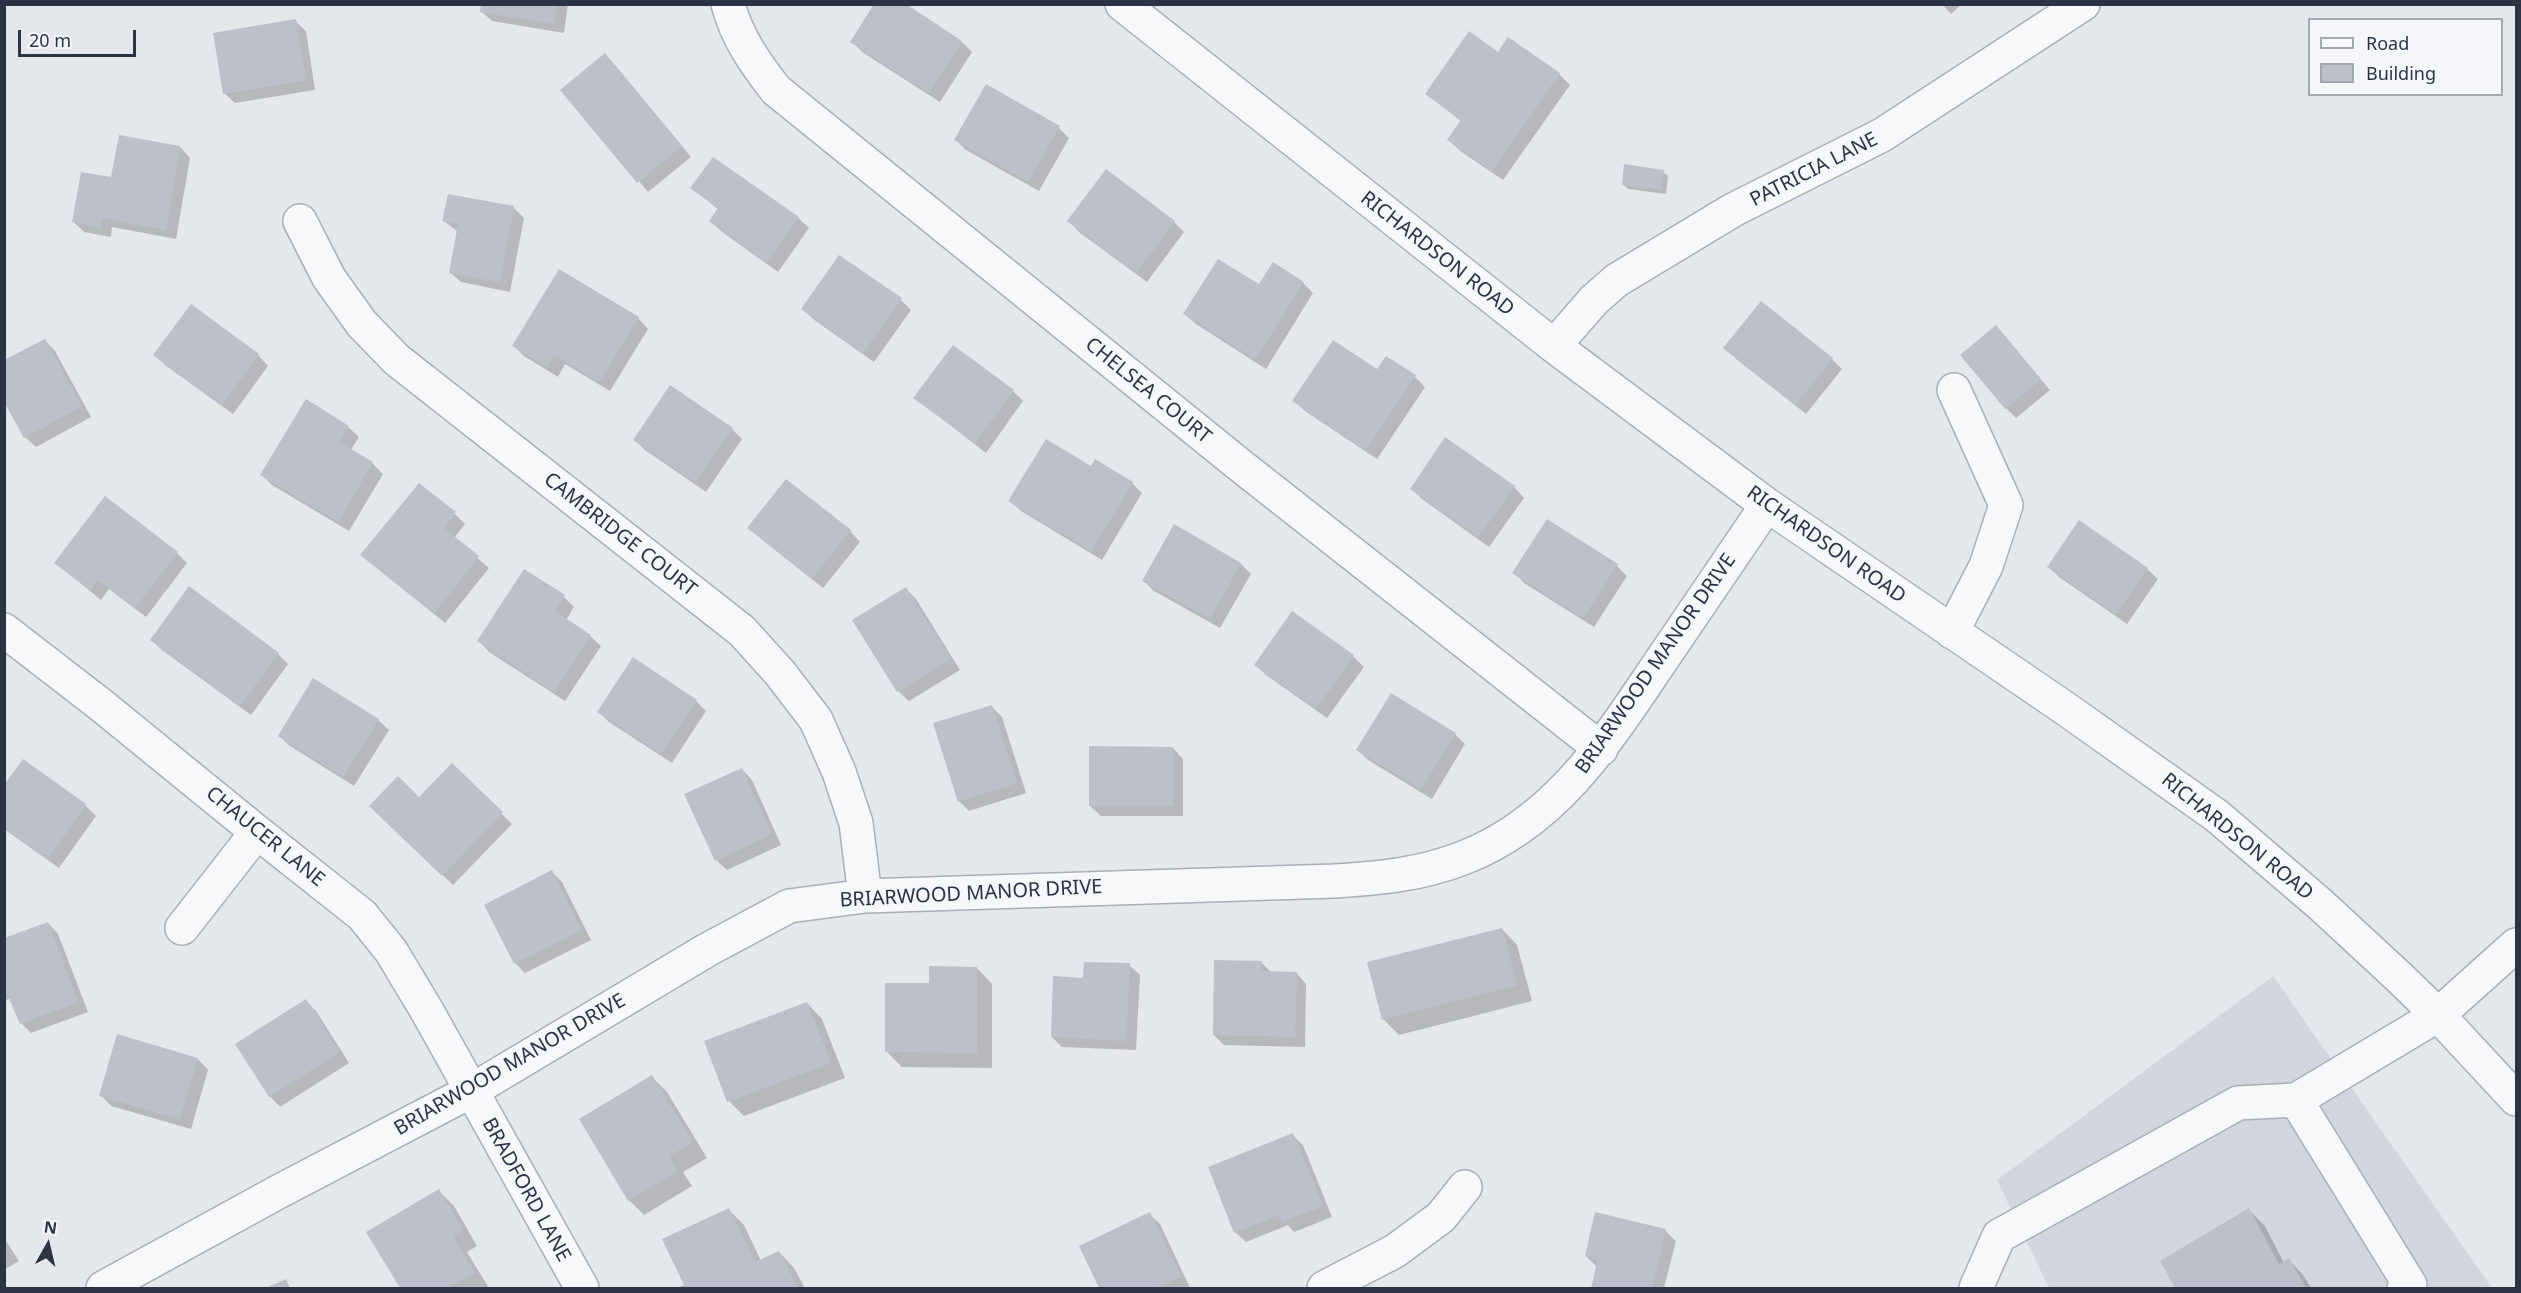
<!DOCTYPE html>
<html>
<head>
<meta charset="utf-8">
<style>
  body { margin:0 }
  #map { position:relative; width:2521px; height:1293px; overflow:hidden; background:#e4e7ec; font-family:"Noto Sans",sans-serif }
  canvas { display:block }
  .frame { position:absolute; inset:0; border:6px solid #2b3445; pointer-events:none }
  .legend { position:absolute; left:2308px; top:18px; width:195px; height:78px; box-sizing:border-box; background:#f4f6f9; border:2px solid #a4a8b1; margin:0; padding:8px 10px; list-style:none; font-size:18px; color:#2b3445 }
  .legend li { display:flex; align-items:center; gap:12px; height:30px }
  .legend b { width:30px; border:2px solid #a4a8b1 }
  .north { position:absolute; left:18px; top:1215px; width:60px; height:60px; -webkit-text-stroke:4px #f4f6f9; paint-order:stroke; rotate:8deg; font-size:16px; font-weight:700; line-height:24px; text-align:center; color:#2b3445 }
  .north::after { content:''; display:block; margin:auto; width:21px; height:27px; background:#2b3445; clip-path:polygon(50% 0,100% 100%,50% 72%,0 100%) }
  .scale { position:absolute; left:18px; top:30px; width:118px; height:27px; box-sizing:border-box; border:3px solid #2b3445; border-top:0; padding-left:8px; font-size:18px; line-height:21px; white-space:nowrap; color:#2b3445; -webkit-text-stroke:4px #f4f6f9; paint-order:stroke }
</style>
</head>
<body>
<div id="map">
<canvas width="2521" height="1293"></canvas>
<div class="frame"></div>
<ul class="legend">
<li><b style="height:8px;background:#f7f8fa"></b>Road</li>
<li><b style="height:16px;background:#bbc0ca"></b>Building</li>
</ul>
<div class="north">N</div>
<div class="scale">20 m</div>
</div>
<script>
const ctx = document.querySelector('canvas').getContext('2d');
ctx.lineJoin = 'round';
function paint(path, color) { ctx.fillStyle = color; ctx.fill(path, 'evenodd'); }
function strokePath(path, color, width, dash) { ctx.strokeStyle = color; ctx.lineWidth = width; ctx.lineCap = dash ? 'butt' : 'round'; ctx.setLineDash(dash || []); ctx.stroke(path); }
function drawText(font, color, halo, rows, align = 'center') {
  ctx.font = font + ' "Noto Sans",sans-serif'; ctx.lineWidth = 4.5; ctx.setLineDash([]); ctx.textBaseline = 'middle'; ctx.strokeStyle = halo; ctx.fillStyle = color; for (const [text, x, y, turn = 0] of rows) {
    ctx.save(); ctx.translate(x, y); ctx.rotate((+turn || 0) * Math.PI / 180); ctx.textAlign = isNaN(turn) ? turn : align; if (halo) ctx.strokeText(text, 0, 0); ctx.fillText(text, 0, 0); ctx.restore();
  }
}
const built = new Path2D(`
  M2273 976 2492 1288H2049L1997 1180Z`);
const shadow = new Path2D(`
  M482 4H568L564 33 492 21 481 11Z
  M903 4 962 42 972 52 940 102 862 52 852 41Z
  M1942 4H1962L1951 14Z
  M295 21 306 31 315 90 235 103 224 93Z
  M1509 39 1559 74 1570 85 1503 180 1459 150 1449 140 1462 122 1427 94 1498 54Z
  M615 65 691 157 648 192 562 90Z
  M987 86 1059 128 1069 138 1039 191 966 150 956 140Z
  M180 147 190 158 176 239 112 227 111 237 84 232 74 222 112 179Z
  M713 159 798 218 809 228 778 272 721 231 711 221 719 210 692 188Z
  M1663 172 1668 176 1666 194 1628 189 1623 184Z
  M514 208 524 218 510 292 461 282 450 272 458 232 444 221Z
  M1069 221 1174 222 1184 232 1147 282 1079 232Z
  M1303 283 1313 293 1266 369 1196 324 1185 314 1260 286Z
  M901 300 911 310 874 362 813 319 803 309Z
  M191 306 258 355 268 366 233 414 165 365 155 355Z
  M638 318 648 329 610 391 565 364 558 377 524 356 514 346Z
  M1996 327 2050 390 2016 418 2006 408Z
  M45 340 55 351 91 417 36 447 25 437Z
  M1386 358 1415 377 1425 387 1377 459 1305 411 1294 401 1377 371Z
  M1735 358 1832 359 1842 369 1806 414Z
  M1013 391 1023 401 986 453 915 398Z
  M306 401 348 427 359 437 350 451 373 464 383 474 349 531 272 485 262 475Z
  M732 429 742 439 706 492 645 450 635 440Z
  M1092 468 1132 483 1142 493 1102 560 1021 511 1010 501Z
  M1514 487 1524 498 1489 547 1422 499 1411 488Z
  M455 514 465 524 454 538 489 568 445 623 362 555Z
  M1547 521 1617 566 1627 576 1594 627 1524 583 1514 572Z
  M2080 522 2147 569 2158 579 2127 624 2059 577 2049 567Z
  M850 531 860 542 823 588 760 538Z
  M177 553 187 563 146 617 109 589 101 600 56 563Z
  M1241 564 1251 574 1220 628 1154 591 1144 581Z
  M906 589 916 599 960 670 909 701 898 691Z
  M564 597 574 607 566 620 590 636 601 646 565 701 489 652 479 641Z
  M1292 613 1353 656 1364 667 1327 718 1266 675 1256 665Z
  M152 640 278 654 288 664 251 715 162 650Z
  M696 701 706 711 672 763 609 722 599 712Z
  M991 706 1002 717 1026 793 969 811 959 801Z
  M378 720 389 730 354 786 290 746 279 736Z
  M1455 734 1465 744 1432 799 1368 760 1358 750Z
  M1173 748 1183 759V816H1101L1090 806Z
  M23 762 85 805 96 816 59 868 4 829V788Z
  M452 766 512 824 453 885 371 806 419 799Z
  M742 769 752 780 781 845 727 870 716 860Z
  M552 872 562 882 591 940 525 973 515 963Z
  M48 923 58 934 88 1012 31 1033 21 1023 11 998 4 1001V939Z
  M1502 929 1517 945 1532 1001 1399 1035 1383 1019Z
  M1261 962 1271 972 1296 973 1306 984 1305 1047 1224 1045 1214 1035Z
  M1129 965 1140 975 1136 1050 1062 1047 1052 1037Z
  M977 968 992 984V1068L902 1067 887 1052 931 985Z
  M306 1001 316 1011 349 1063 280 1107 270 1096Z
  M807 1003 822 1019 845 1078 744 1116 729 1101Z
  M118 1036 198 1059 208 1070 191 1129 111 1106 101 1095Z
  M652 1077 667 1092 707 1158 683 1172 692 1186 644 1215 629 1200Z
  M1292 1135 1303 1145 1332 1217 1294 1232 1288 1225 1246 1242 1235 1232Z
  M439 1191 454 1206 477 1246 467 1252 489 1288H401L368 1232Z
  M728 1209 744 1225 761 1261 779 1252 794 1268 805 1288H680L686 1286Z
  M2249 1210 2265 1226 2284 1263 2289 1260 2304 1276 2311 1288H2177L2162 1261Z
  M1149 1214 1160 1224 1190 1288H1101L1081 1247Z
  M1665 1231 1676 1241 1664 1288H1592L1597 1267 1586 1256Z
  M4 1238 19 1261 4 1270Z`);
const building = new Path2D(`
  M481 4H557L554 24 480 12Z
  M874 4H906L962 41 929 93 850 42Z
  M296 19 306 80 223 94 213 33Z
  M1469 31 1498 52 1508 37 1560 73 1492 171 1447 140 1461 120 1425 94Z
  M605 53 682 146 637 183 560 90Z
  M986 84 1060 126 1028 182 954 140Z
  M119 135 180 146 166 230 102 218 101 228 72 222 81 172 111 177Z
  M713 157 799 217 767 262 709 221 718 208 690 188Z
  M1624 164 1664 170 1661 190 1622 185Z
  M1106 169 1175 221 1136 273 1067 221Z
  M448 194 514 206 500 282 449 273 458 224 442 221Z
  M839 255 902 298 863 353 801 309Z
  M1218 259 1259 284 1273 262 1304 282 1255 359 1183 314Z
  M559 269 639 317 599 382 554 355 547 367 512 346Z
  M1761 301 1833 358 1795 405 1723 348Z
  M191 304 259 354 222 405 153 355Z
  M1996 325 2041 379 2005 409 1960 355Z
  M45 339 82 406 24 438 4 402V360Z
  M1333 340 1377 369 1386 356 1416 375 1366 450 1292 401Z
  M953 345 1014 390 975 443 913 398Z
  M670 385 733 428 695 482 633 440Z
  M306 399 349 426 339 442 373 462 338 522 260 475Z
  M1445 437 1515 486 1478 537 1410 489Z
  M1046 439 1091 466 1095 459 1133 482 1091 551 1008 501Z
  M786 479 851 530 812 578 747 528Z
  M419 483 456 512 444 528 479 556 434 614 360 555Z
  M105 496 178 552 135 608 98 580 90 590 54 563Z
  M1547 519 1618 564 1583 618 1512 573Z
  M2079 520 2148 568 2116 614 2047 567Z
  M1174 524 1241 563 1210 619 1142 581Z
  M524 569 565 595 555 611 591 635 554 692 477 641Z
  M189 586 279 653 240 706 150 640Z
  M906 587 951 659 897 692 852 620Z
  M1292 611 1354 655 1316 709 1254 665Z
  M633 657 697 700 661 754 597 712Z
  M313 678 379 719 343 777 278 736Z
  M1391 693 1456 733 1421 789 1356 750Z
  M992 705 1017 783 958 802 933 723Z
  M1089 746 1173 747V806H1089Z
  M23 759 86 804 48 859 4 828V785Z
  M452 763 503 812 442 876 369 806 398 776 419 797Z
  M742 768 772 834 715 861 684 794Z
  M552 870 582 930 514 964 484 905Z
  M48 922 78 1002 20 1024 4 987V938Z
  M1502 928 1517 985 1382 1020 1367 962Z
  M1214 960 1262 961 1261 971 1297 972 1295 1037 1213 1035Z
  M1084 962 1130 963 1126 1041 1051 1037 1053 976 1083 978Z
  M929 966 977 967V1053L885 1052V983H929Z
  M306 999 340 1052 269 1097 235 1044Z
  M807 1002 831 1063 727 1102 704 1041Z
  M117 1034 198 1058 180 1119 99 1096Z
  M652 1075 693 1142 669 1156 678 1171 628 1201 579 1119Z
  M1293 1133 1323 1206 1282 1222 1279 1215 1234 1233 1208 1167Z
  M439 1189 463 1230 453 1236 475 1273 448 1288H400L366 1232Z
  M729 1208 755 1262 779 1251 798 1288H676L684 1285 662 1239Z
  M2249 1208 2279 1264 2289 1258 2306 1288H2175L2160 1261Z
  M1150 1212 1181 1277 1157 1288H1099L1079 1246Z
  M1595 1212 1666 1229 1652 1288H1591L1598 1259 1585 1256Z
  M286 1279 290 1288H266Z`);
const minor = new Path2D(`
  M728 4C737 38 755 63 776 90L1241 466 1601 749
  M1122 4 1554 346 1767 505 2066 709 2217 816 2320 904 2400 978 2438 1015 2516 1099
  M300 221 329 278 362 324 397 360 742 631 780 673 816 720 839 772 856 823 865 896
  M1554 346 1594 300 1617 280 1733 210 1882 135 2083 4
  M4 630 101 705 257 832 362 915 391 951 427 1011 582 1288
  M1952 632 1986 566 2006 505 1954 390
  M182 928 257 832
  M103 1288 278 1192 471 1091 707 950 789 906 865 896 1334 881C1380 878 1419 875 1463 858 1559 821 1610 736 1665 655 1699 605 1733 555 1767 505
  M1324 1288 1395 1251 1441 1217 1465 1187
  M1976 1288 1999 1236 2238 1103 2296 1100
  M2404 1288 2410 1285 2296 1100 2438 1015 2516 945`);
const streetNames = [
  ["PATRICIA LANE",1814,170,-27],
  ["RICHARDSON ROAD",1437,254,38],
  ["CHELSEA COURT",1148,391,39],
  ["CAMBRIDGE COURT",620,535,38],
  ["RICHARDSON ROAD",1826,545,35],
  ["BRIARWOOD MANOR DRIVE",1656,664,-55],
  ["CHAUCER LANE",265,837,39],
  ["RICHARDSON ROAD",2237,837,39],
  ["BRIARWOOD MANOR DRIVE",971,894,-3],
  ["BRIARWOOD MANOR DRIVE",510,1065,-30],
  ["BRADFORD LANE",526,1190,61]
];
paint(built, '#d2d6de');
paint(shadow, '#0003');
paint(building, '#bbc0ca');
strokePath(minor, '#a9aeb7', 36);
strokePath(minor, '#f7f8fa', 33);
drawText('20px', '#2b3445', '#f4f6f9', streetNames);
</script>
</body>
</html>
